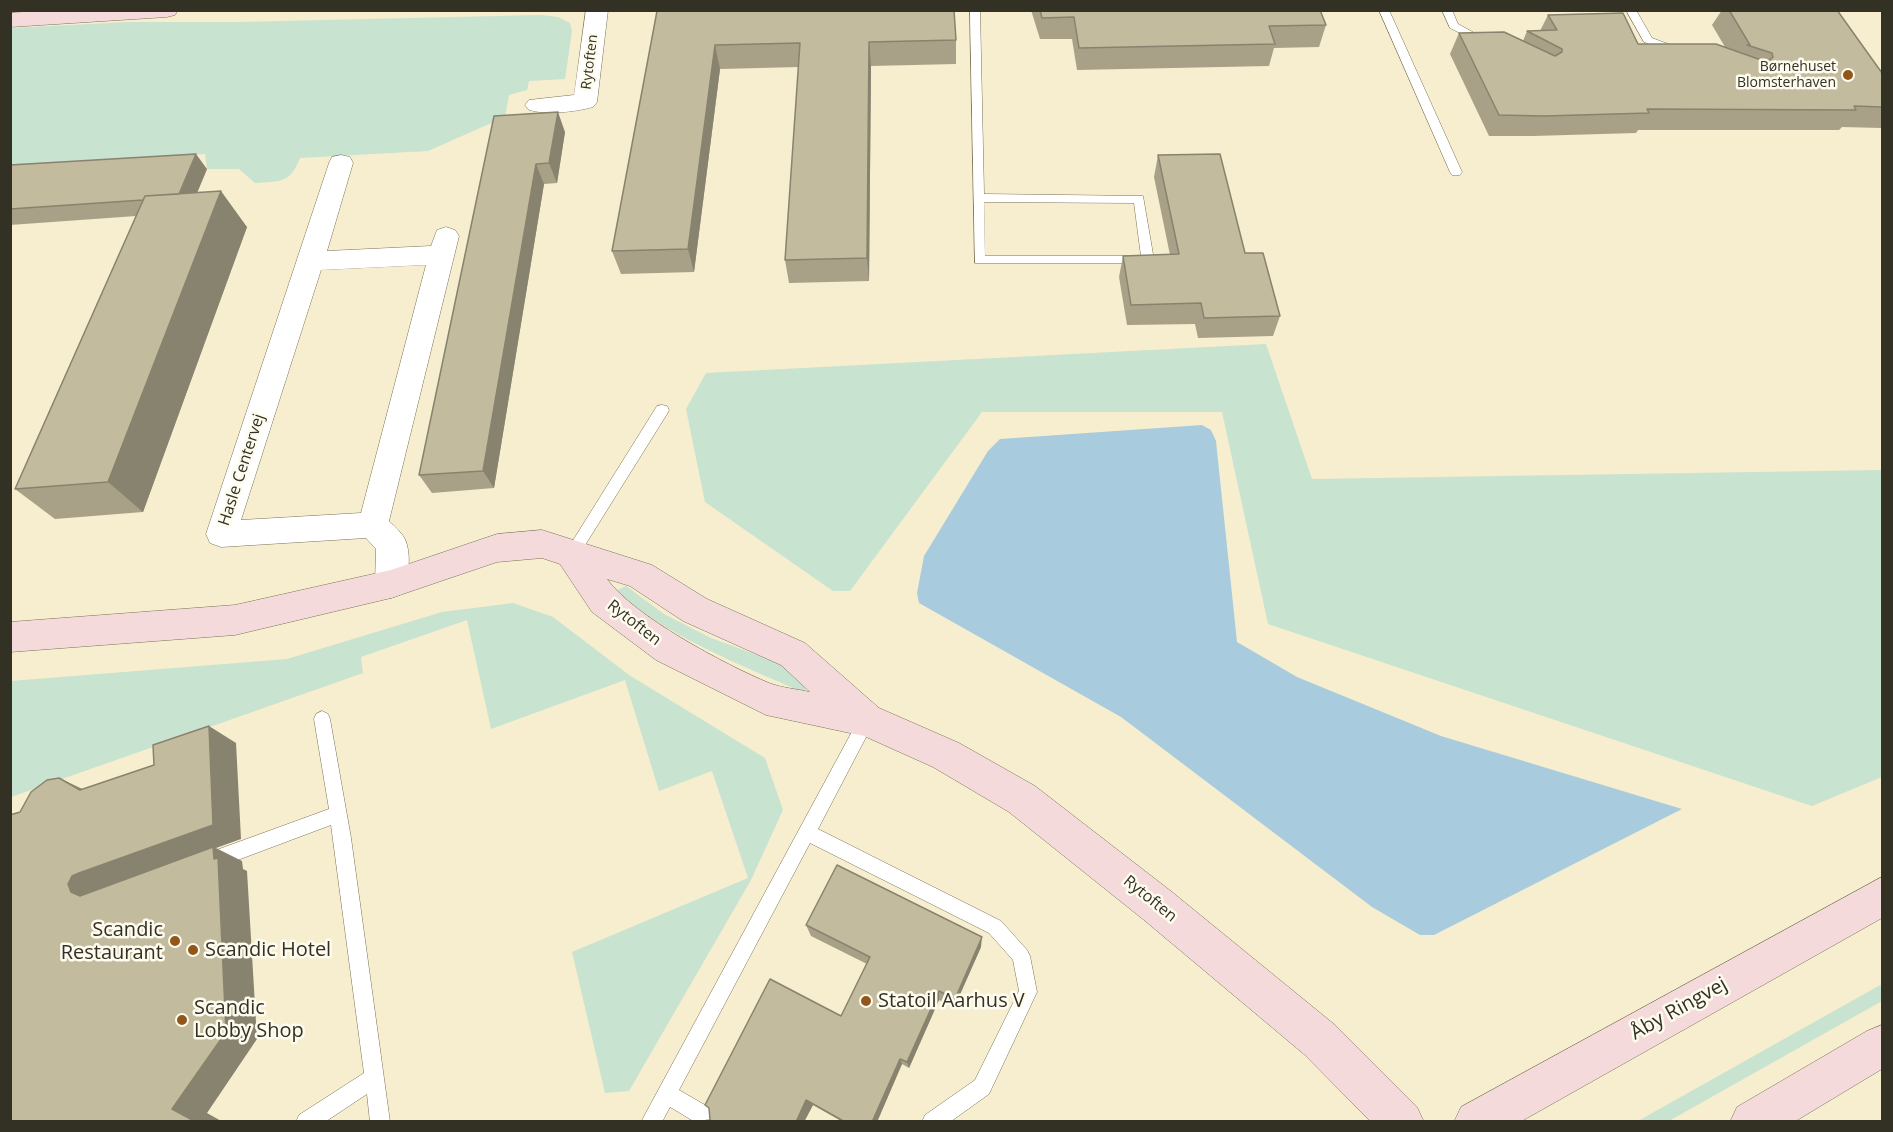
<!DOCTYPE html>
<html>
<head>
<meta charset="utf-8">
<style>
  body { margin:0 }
  #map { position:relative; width:1893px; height:1132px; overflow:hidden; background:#f6eecf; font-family:"Open Sans",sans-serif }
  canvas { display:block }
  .frame { position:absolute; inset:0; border:12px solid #333024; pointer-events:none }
</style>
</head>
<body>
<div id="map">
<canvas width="1893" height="1132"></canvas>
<div class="frame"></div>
</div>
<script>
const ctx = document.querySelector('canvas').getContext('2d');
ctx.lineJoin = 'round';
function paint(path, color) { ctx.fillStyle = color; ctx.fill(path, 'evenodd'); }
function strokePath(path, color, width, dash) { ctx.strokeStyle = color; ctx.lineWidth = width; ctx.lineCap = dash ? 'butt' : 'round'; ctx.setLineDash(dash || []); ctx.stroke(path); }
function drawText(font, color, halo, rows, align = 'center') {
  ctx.font = font + ' "Open Sans",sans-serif'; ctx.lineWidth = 5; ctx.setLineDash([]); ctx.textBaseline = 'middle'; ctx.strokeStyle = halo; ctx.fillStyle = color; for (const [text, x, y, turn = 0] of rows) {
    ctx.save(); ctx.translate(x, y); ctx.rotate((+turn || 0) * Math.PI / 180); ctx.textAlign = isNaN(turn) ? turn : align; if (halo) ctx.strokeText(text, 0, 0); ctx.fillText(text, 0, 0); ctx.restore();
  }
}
const green = new Path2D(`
  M541 15 558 17 570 23 572 31 565 79 529 81 527 90 509 95 505 117 428 151 300 158C290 184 280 181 255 183L239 169H207L205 154 11 166V28L129 22H238Z
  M1266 344 1312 479 1882 470V777L1812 806 1268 624 1222 412H982L850 591H833L705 502 686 409 706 373Z
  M626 586 664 614 711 638 809 674 812 684 802 692C737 663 670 638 616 591Z
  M513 603 553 617 629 675 765 758 783 810 751 880 629 1091 605 1093 572 952 748 878 712 771 659 791 625 680 491 729 467 620 361 657 363 673 11 797V681L287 659 442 612Z
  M1882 984V1001L1669 1121H1638Z`);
const water = new Path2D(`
  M1202 425 1211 430 1216 441 1237 642 1297 677 1441 736 1682 809 1434 935H1420L1372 907 1121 717 919 603 917 593 924 556 988 451 1000 439Z`);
const lane = new Path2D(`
  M970 10H980L984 194 1143 196 1154 260 1152 263H975ZM984 202 1134 203 1141 256H985Z
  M1379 10H1389L1462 172 1460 175H1452L1450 172Z
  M1442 10H1452L1458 24 1489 41 1480 43 1450 28Z
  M1626 10H1636L1652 38 1679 48V52H1671L1644 42Z
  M662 405 667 406 669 410 667 414 577 558 572 560 567 558 565 554 567 550 657 406Z
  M322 711 328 714 330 719 351 838 390 1122H370L367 1094 325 1122H296L299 1115 364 1073 331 825 211 870 205 867 202 861 205 855 211 852 329 809 314 719 316 714Z
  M867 712 873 715 875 720 818 829 1001 921 1027 950 1030 956 1037 992 989 1094 950 1122H922L925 1115 975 1080 1019 991 1013 960 989 933 810 843 679 1090 717 1112 719 1122H695L670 1107 662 1122H641L861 715Z`);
const street = new Path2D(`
  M586 10H608L597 102 593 107C575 112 547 115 529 110L525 105 529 100 574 95Z
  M341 155 350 157 353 163 327 251 431 246 437 230 446 227 455 230 459 236 389 521C396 528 405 535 407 545 411 559 408 581 402 594L391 598 380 594 375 584 376 549 366 538 221 547 210 543 206 534 329 163 332 157ZM426 265 361 513 241 520 321 270Z`);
const secondary = new Path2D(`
  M53 10H178L175 15 167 17 10 27V13Z
  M542 530 652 565 707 599 805 643 879 708 959 743 1035 786 1172 892 1335 1025 1417 1107 1424 1122H1371L1305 1055 1144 920 1009 812 933 767 864 736 766 715 656 660 592 612 560 564 542 558 497 562 391 598 235 635 10 652V622L235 605 391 570 497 534ZM607 579 630 586 683 621 781 665 810 692C797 689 782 688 769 683 726 665 633 616 607 579Z
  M1882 877V918L1520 1122H1454L1461 1107Z
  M1882 1025V1069L1794 1122H1730L1737 1107 1867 1031Z`);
const wall = new Path2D(`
  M1031 10H1320L1326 25 1319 47 1274 48 1269 66 1077 70 1072 39H1040Z
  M1722 10H1837L1882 73V128L1842 127 1839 130H1638L1636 133 1533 136H1489L1450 54 1459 33 1523 41 1527 31H1540L1548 15 1638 44 1725 47 1712 25Z
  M657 11 956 40V64L871 66 869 281 789 283 785 260 799 67 720 69 694 272 621 274 612 251Z
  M494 116 565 132 557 183 544 184 494 488 432 493 419 475Z
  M1158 155 1245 253 1280 316 1273 336 1198 338 1195 324 1127 325 1119 277 1123 256 1170 255 1154 177Z
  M10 165 207 169 197 193 247 227 143 512 55 519 15 489 136 216 10 225Z
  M806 925 981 947 954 1008 939 1000 909 1068 902 1064 877 1122H843L813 1105 804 1122H696L710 1120 709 1108 841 1016 867 964 811 936Z`);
const shadedWall = new Path2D(`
  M869 42 871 66 869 281 867 258Z
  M715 45 720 69 694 272 688 249Z
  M558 112 565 132 557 183 549 163Z
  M196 154 207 169 189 212 178 198Z
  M536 164 544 184 494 488 483 471Z
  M221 191 247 227 143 512 108 482Z
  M209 726 236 743 241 839 216 848 242 861 243 869 247 871 257 1039 207 1113 223 1122H196L172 1109 214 859 80 896 71 892 68 884 72 876Z
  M59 778 93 794 80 790Z
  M982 937 981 947 954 1008 955 999Z
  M939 991V1000L909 1068 907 1062Z
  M900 1059 902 1064 877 1122H872Z
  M806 1100 813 1105 804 1122H796Z`);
const building = new Path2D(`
  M678 10H954L956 40 869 42 867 258 785 260 800 43 715 45 688 249 612 251 657 11Z
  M1040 10H1320L1326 25 1269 26 1275 44 1079 48 1074 17 1042 18Z
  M1729 10H1837L1882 73V107L1854 106 1856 110 1647 109 1649 113 1544 116 1499 115 1459 33 1504 32 1555 56 1562 52V49L1527 31 1557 30 1548 15 1623 13 1638 44H1716L1761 60H1770L1773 57 1772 53 1747 45H1750Z
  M558 112 549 163 536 164 483 471 419 475 494 116Z
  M196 154 179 194 145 196 143 200 10 209V165Z
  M1220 154 1245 253H1263L1280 316 1204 318 1201 303 1131 305 1123 256 1179 254 1158 155Z
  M221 191 108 482 15 489 145 196Z
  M209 726 213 825 79 873 72 876 68 884 71 892 80 896 213 847 214 859 218 858 226 1032 172 1109 196 1122H10V815L20 812 31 792 47 780 59 778 80 790 154 765 153 745Z
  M837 865 982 937 955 999 939 991 907 1062 900 1059 872 1122H845L806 1100 796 1122H696L710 1120 709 1108 705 1105 770 979 841 1016 870 957 806 925Z`);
const markers = [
  [1848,75,6,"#93561a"],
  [175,941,6,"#93561a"],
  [193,950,6,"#93561a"],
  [866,1001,6,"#93561a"],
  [182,1020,6,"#93561a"]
];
const farStreetnames = [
  ["Rytoften",590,62,-83]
];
const farPoinames = [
  ["Børnehuset",1836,67],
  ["Blomsterhaven",1836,83]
];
const streetNames = [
  ["Hasle Centervej",242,470,-72],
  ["Rytoften",634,623,38],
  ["Rytoften",1150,899,39]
];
const nearPoinames = [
  ["Scandic",163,930,"right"],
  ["Restaurant",163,953,"right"],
  ["Scandic Hotel",205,950],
  ["Statoil Aarhus V",878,1001],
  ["Scandic",194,1008],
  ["Lobby Shop",194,1031]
];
const nearStreetnames = [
  ["Åby Ringvej",1679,1009,-29]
];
paint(green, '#c8e3d0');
paint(water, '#a8ccdd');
strokePath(lane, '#7a7256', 1);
strokePath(street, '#7a7256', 1);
strokePath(secondary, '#7a7256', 1);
paint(lane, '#fff');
paint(street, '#fff');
paint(secondary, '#f4dadb');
paint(wall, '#a8a187');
paint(shadedWall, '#88836e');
paint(building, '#c3bb9d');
strokePath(building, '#88836e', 1.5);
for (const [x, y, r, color] of markers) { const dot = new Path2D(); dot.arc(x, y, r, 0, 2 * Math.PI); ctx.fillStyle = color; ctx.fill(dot); strokePath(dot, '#fefbef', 2); }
drawText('14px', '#333024', '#fefbef', farStreetnames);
drawText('14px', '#333024', '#fefbef', farPoinames, 'right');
drawText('16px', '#333024', '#fefbef', streetNames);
drawText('20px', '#333024', '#fefbef', nearPoinames, 'left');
drawText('20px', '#333024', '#fefbef', nearStreetnames);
</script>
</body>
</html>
